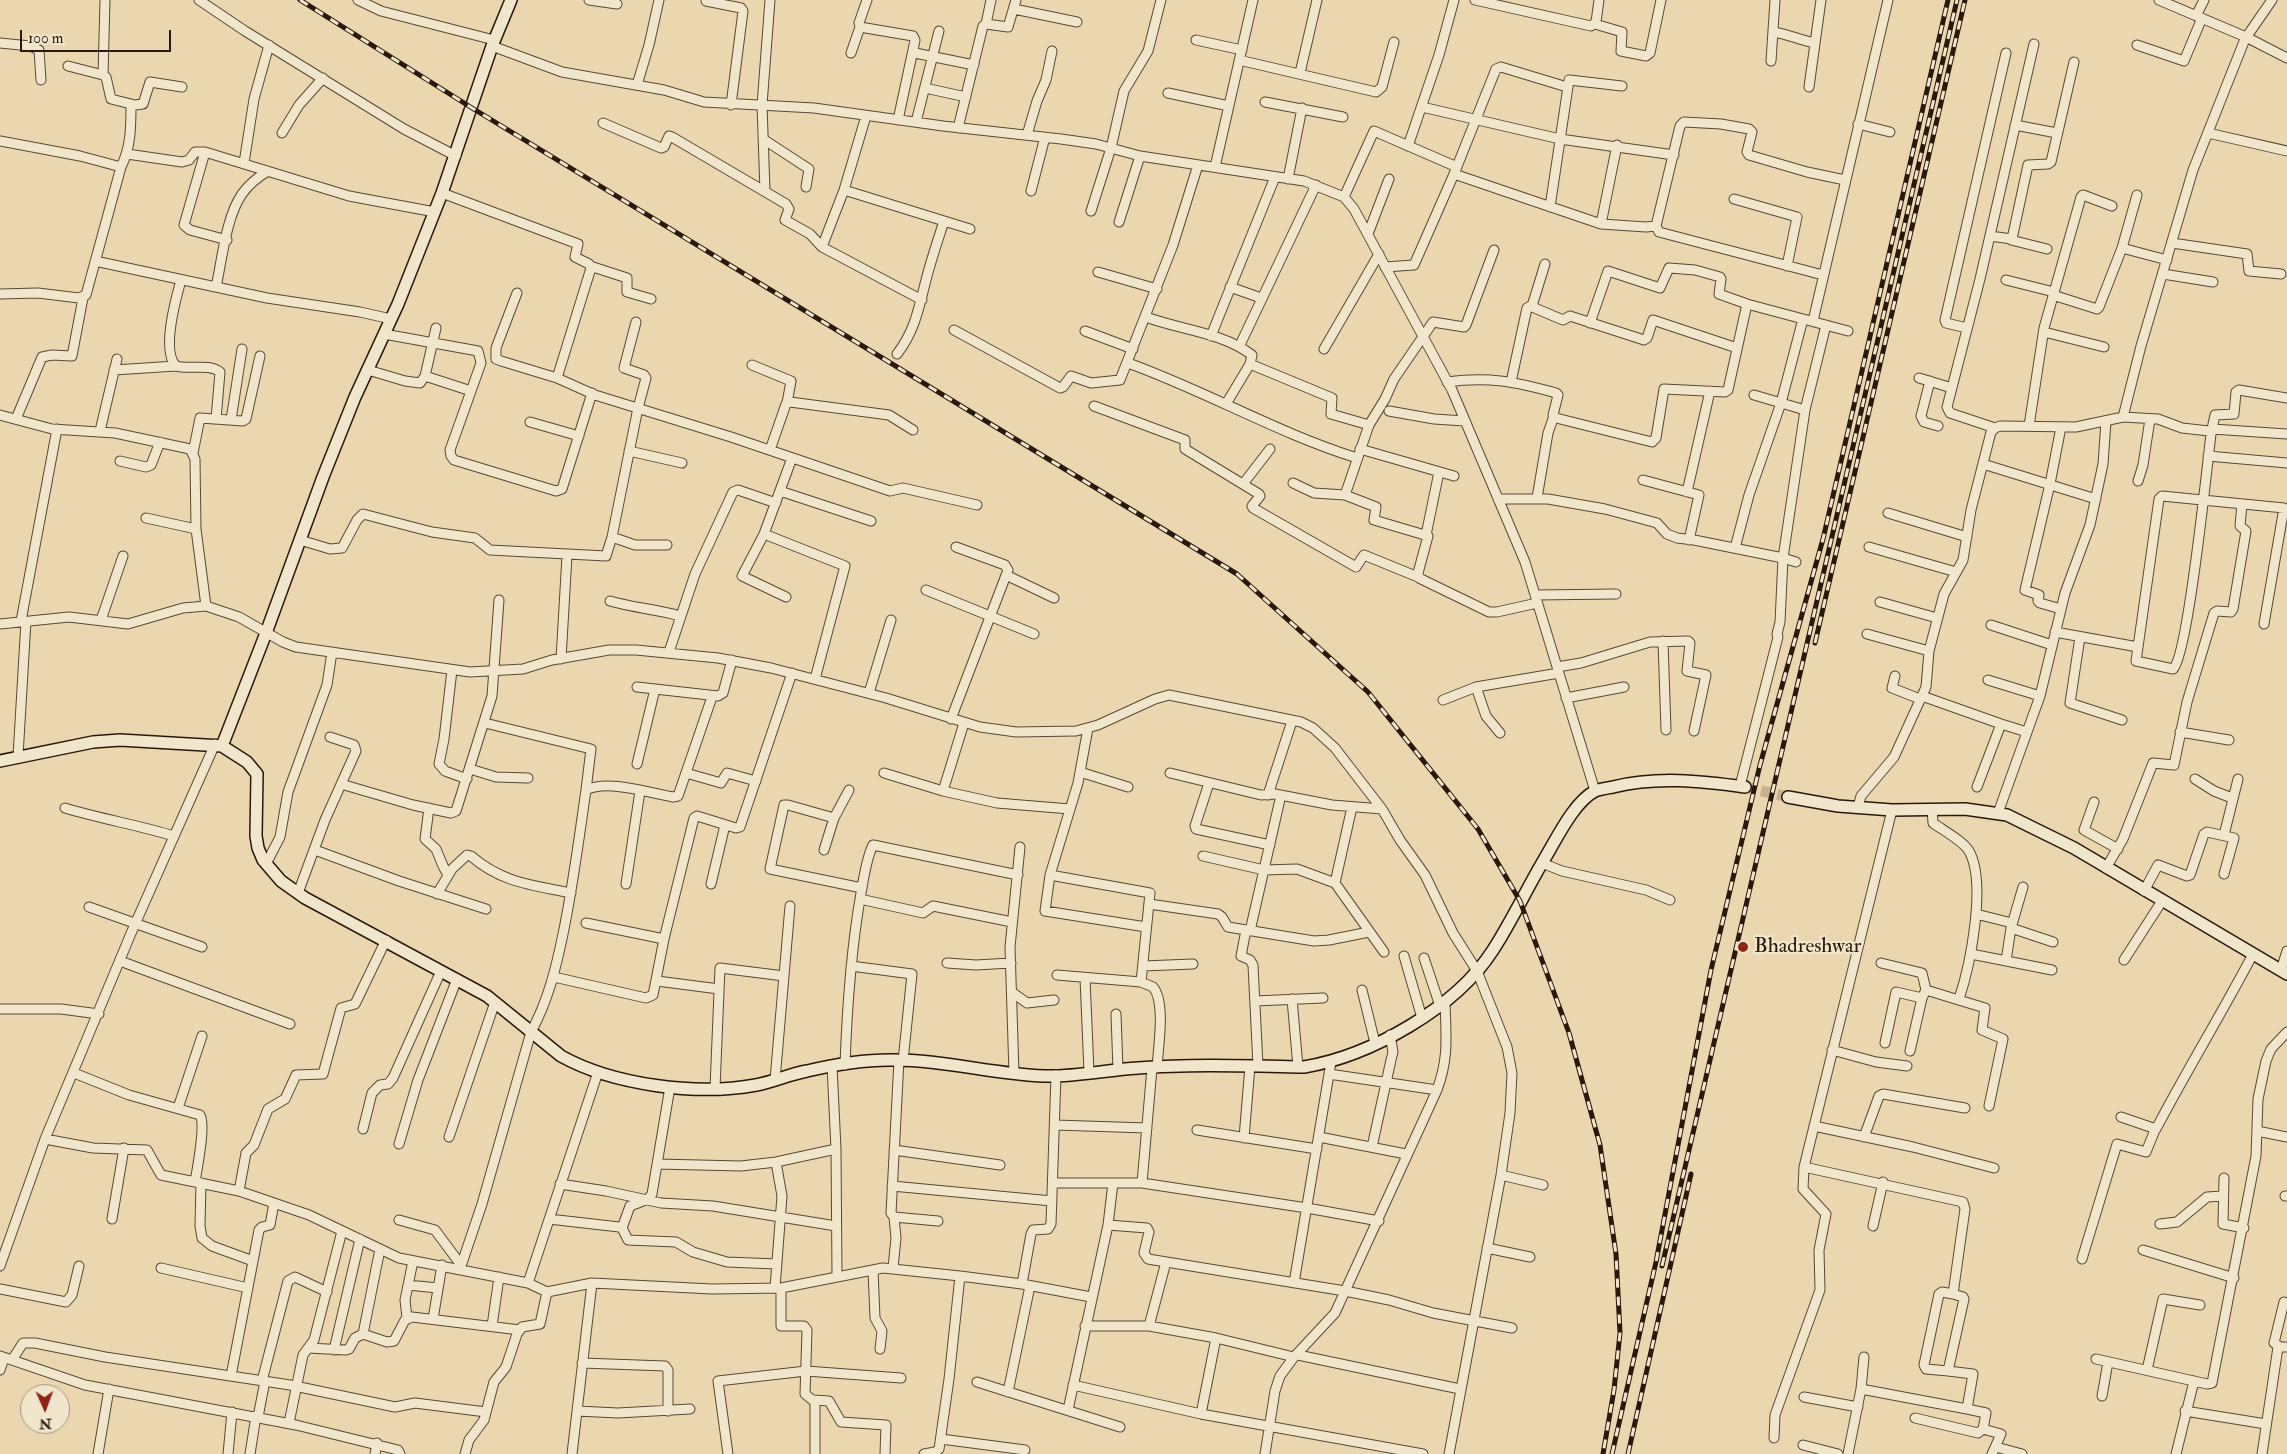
<!DOCTYPE html>
<html>
<head>
<meta charset="utf-8">
<style>
  body { margin:0 }
  #map { position:relative; width:2287px; height:1454px; overflow:hidden; background:#ead7b0; font-family:"IM FELL Double Pica",serif }
  canvas { display:block }
  .north { position:absolute; left:20px; top:1384px; width:50px; height:50px; box-sizing:border-box; background:#f1e5cc; border:1px solid #a1937f; border-radius:50%; rotate:178deg; font-size:14px; font-weight:700; line-height:20px; text-align:center; color:#2a180b }
  .north::after { content:''; display:block; margin:auto; width:18px; height:22px; background:#8f2418; clip-path:polygon(50% 0,100% 100%,50% 72%,0 100%) }
  .scale { position:absolute; left:20px; top:30px; width:151px; height:22px; box-sizing:border-box; border:2px solid #2a180b; border-top:0; padding-left:6px; font-size:15px; line-height:18px; white-space:nowrap; color:#2a180b; -webkit-text-stroke:4px #f1e5cc; paint-order:stroke }
</style>
</head>
<body>
<div id="map">
<canvas width="2287" height="1454"></canvas>
<div class="north">N</div>
<div class="scale">100 m</div>
</div>
<script>
const ctx = document.querySelector('canvas').getContext('2d');
ctx.lineJoin = 'round';
function strokePath(path, color, width, dash) { ctx.strokeStyle = color; ctx.lineWidth = width; ctx.lineCap = dash ? 'butt' : 'round'; ctx.setLineDash(dash || []); ctx.stroke(path); }
function drawText(font, color, halo, rows, align = 'center') {
  ctx.font = font + ' "IM FELL Double Pica",serif'; ctx.lineWidth = 4.5; ctx.setLineDash([]); ctx.textBaseline = 'middle'; ctx.strokeStyle = halo; ctx.fillStyle = color; for (const [text, x, y, turn = 0] of rows) {
    ctx.save(); ctx.translate(x, y); ctx.rotate((+turn || 0) * Math.PI / 180); ctx.textAlign = isNaN(turn) ? turn : align; if (halo) ctx.strokeText(text, 0, 0); ctx.fillText(text, 0, 0); ctx.restore();
  }
}
const secondaryTunnel = new Path2D(`
  M1745 787 1788 797`);
const street = new Path2D(`
  M199 0 245 31 404 129 456 156
  M358 0 381 11 494 40
  M589 0 617 4
  M867 0 859 23 860 27 913 36 915 40 913 50 915 53 974 65
  M1475 0 1591 26 1596 22 1599 0
  M2159 0 2246 37 2287 58
  M706 1 741 8 743 11 731 105
  M1014 9 1077 22
  M2196 16 2204 0
  M986 24 991 0
  M1595 24 1622 32 1621 51 1646 56 1650 53 1661 0
  M1773 32C1788 34 1799 40 1815 43
  M1196 40 1242 50
  M0 43 30 46 39 50 41 80
  M2137 45 2184 61 2202 18
  M492 46 562 72 664 90 704 102 814 108 943 126 1061 139 1096 144 1140 156 1304 181 1344 197 1354 209 1452 390 1525 562 1595 791
  M851 53 860 27
  M1239 60 1376 92 1382 87 1394 42
  M1771 61 1775 0
  M68 66 103 75 106 77 111 99 135 105 143 104 150 82 182 87
  M1300 73 1317 0
  M103 75 105 0
  M637 85 649 45 659 0
  M1809 87 1821 0
  M925 88 966 97
  M1168 93 1229 106
  M1265 102 1343 117
  M1422 107 1560 139 1674 155
  M898 120 913 50
  M916 122 939 31
  M603 123 661 148 664 147 669 136 672 137 786 204 789 209 785 220 810 234 822 247 922 300
  M1858 124 1890 132
  M2015 125 2057 133
  M958 128 983 26 986 24 1008 27 1016 0
  M282 133 299 105 323 78
  M2208 133 2287 151
  M1027 135 1037 101 1046 80 1052 51
  M763 139 809 169 806 187
  M0 141 80 156 121 167
  M1408 146 1439 55 1454 0
  M205 152 184 225 190 230 227 240
  M127 154 182 162 189 160 195 152H205L349 196 435 212
  M244 163 254 99 269 45
  M1215 167 1253 0
  M1454 174 1601 224 1617 145
  M1288 179 1302 108
  M844 190 970 229
  M765 191 762 105 770 0
  M1031 191 1045 137
  M442 193 578 244 575 257 589 264 591 268 557 378
  M1344 197 1374 131 1457 167
  M1734 199 1797 217 1787 266
  M1550 207 1569 80 1622 86
  M1091 211 1111 148 1124 91 1148 51 1161 0
  M1119 222 1140 156
  M1601 224 1646 227 1656 226
  M1368 234 1389 179
  M1990 236 2012 239 2028 165 2048 164 2051 162 2074 62
  M2011 240 2047 249
  M2172 243 2247 254 2249 271 2281 274
  M822 247 844 190 866 116
  M2122 248 2167 260
  M1494 250 1466 325 1464 327 1433 322 1394 379 1385 399 1369 425 1345 495 1376 507 1374 520 1428 536 1418 573 1419 578 1489 612H1497L1537 603
  M95 261 267 298 360 312 391 319
  M590 266 627 278V292L651 299
  M1385 267 1414 265 1454 174 1496 69 1501 67 1567 87
  M1098 272 1157 289
  M2163 274 2213 282
  M1823 275 1659 232 1656 226 1680 126 1684 122 1721 124 1749 129 1752 132 1747 152 1749 155 1807 172 1845 180
  M181 280C176 298 161 351 176 366 189 370 209 363 220 372L216 419
  M2006 280 2054 292
  M216 287C222 260 226 217 242 194 249 184 258 177 268 171
  M1230 287 1261 298
  M517 293 496 348V359L501 361 557 378 595 395 731 437 890 491 903 488 977 505
  M0 294 38 293 79 298 86 295 121 167C131 147 131 127 131 104
  M2053 295 2097 309 2099 307 2122 248 2137 195
  M1532 306 1545 264
  M1146 317C1181 330 1221 332 1252 355L1250 364 1332 398 1331 414 1369 425
  M1813 321 1888 0
  M1590 323 1608 271 1660 288 1669 268 1695 270 1720 277 1721 279 1719 294 1747 304 1848 331
  M1967 328 1946 323 1945 320 2006 53
  M954 330 1060 388 1063 387 1071 376 1091 383 1120 380 1173 245 1198 165
  M1085 331 1133 349
  M2044 332 2104 347
  M384 334 478 351 481 363 450 450 451 456 454 460 556 491 562 489 592 393
  M1211 336 1275 177
  M1239 347 1316 185
  M1324 349 1379 254
  M897 354C915 331 919 307 926 280 931 260 938 240 944 221
  M1128 363C1206 391 1277 433 1357 458
  M752 365 791 381 787 403
  M114 370 176 366
  M368 370 405 381 420 383 425 376 436 328
  M425 376 471 391
  M1919 378 1952 388
  M1930 381 1921 416 1924 422 1938 426
  M1447 382C1488 376 1517 382 1556 393L1558 395 1553 415 1556 418 1652 442 1656 438 1664 389 1725 392 1728 390 1747 304
  M1511 382 1527 308 1530 306 1563 320 1570 316 1644 340 1647 338 1653 320 1737 348
  M1754 395 1805 410
  M1226 404 1250 364
  M1094 406 1185 440V449L1259 494 1260 496 1252 506 1253 508 1356 567 1364 555 1418 577
  M1389 411 1434 419 1465 421
  M0 415 52 429 115 433 190 449 195 459 196 529 206 606
  M2123 417 2158 419 2182 428 2209 431 2211 434C2207 466 2188 656 2173 669L2136 661 2138 647
  M16 419 42 357 52 355 72 356 83 298
  M231 420 242 349
  M530 422 579 436
  M2029 426 2044 328 2081 197 2083 195 2112 206
  M1995 428 1950 413 1947 407 1980 279 2034 44
  M2212 429 2215 415 2234 414 2236 392 2239 390 2287 398
  M100 431 117 359
  M2210 432 2212 429 2287 434
  M1360 449 1454 476
  M770 450 786 404 790 402 889 415 913 430
  M629 451 682 463
  M193 453 200 418 243 421 246 419 260 356
  M2208 456 2287 463
  M120 461 146 467 151 465 160 442
  M1983 464 2096 499
  M1643 480 1699 495 1689 540
  M2138 481 2143 465 2150 419
  M1293 483 1314 493 1345 495
  M1243 484 1270 449
  M780 491 871 521
  M1687 492 1710 391
  M1537 498 1548 433 1554 416
  M1498 499H1548L1605 509 1657 523 1667 534 1677 538 1694 540 1783 558 1796 562
  M1888 513 1967 537
  M146 518 196 529
  M764 534 845 566 815 679
  M1426 535 1439 472
  M612 537 635 545H667
  M300 540 330 549 342 548 357 520 363 514 432 532 475 538 490 550 606 556 612 537 638 408 646 378 644 375 624 368 636 322
  M1869 547 1956 572
  M1735 548 1749 495 1781 403 1803 319
  M1006 575 1054 598
  M926 590 1034 634
  M1535 595 1616 594
  M786 597 742 576 764 534 792 458
  M610 601C634 608 656 609 680 616
  M1880 602 1937 618
  M2061 609 2040 603 2038 601 2039 595 2025 590 2050 484 2061 427
  M101 620 123 556
  M21 621 57 429
  M0 624 69 617 128 624 183 608 206 606 239 617 283 642 296 647 470 672 523 669 552 660 609 650H636L718 658 771 668 886 698 980 727 1016 732 1076 731 1098 725 1155 699 1169 695 1301 722 1313 728 1335 748 1382 809 1400 840 1425 875 1453 933 1477 971 1507 1047 1512 1073 1510 1113 1501 1175 1449 1454
  M1991 625 2052 645
  M2055 632 2138 647 2159 499 2162 496 2284 508 2264 624
  M1867 634 1929 651
  M2080 637 2070 703 2122 720
  M1663 641 1666 730
  M669 652 695 574 733 492 738 490 776 503
  M561 659 567 556
  M1557 667 1581 663 1650 642 1688 641 1690 643 1687 671 1706 675 1694 731
  M452 670 444 739 439 764 445 771 467 779
  M1895 676 1892 688 1920 699
  M1988 680 2040 696
  M637 687 718 696 723 693 732 660
  M1476 687 1486 716 1500 733
  M869 693 891 620
  M1922 696 2001 724
  M1566 698 1624 687
  M1443 700 1476 687 1559 673
  M951 719 1008 570 1005 565 956 547
  M485 723 591 749 586 790
  M1088 728 1078 783 1050 875 1045 911 1146 927
  M2180 732 2229 740
  M18 756 26 621
  M637 764 655 689
  M470 769 496 777 528 778
  M1080 772 1128 787
  M686 773 721 783 727 773 756 781
  M884 773 943 791 997 803 1070 809
  M1170 773 1261 795 1275 794 1332 805 1382 809
  M2195 779 2214 791 2232 798
  M1209 783 1195 826 1196 829 1270 845
  M341 784 413 805 451 813 456 811 492 696 499 600
  M1740 786 1778 637 1777 634 1780 622 1783 558 1805 410 1826 325
  M1977 787 2001 724 2027 732
  M849 790 834 818 788 805H784L770 869 862 888
  M943 791 964 723
  M1268 795 1292 721
  M2094 802 2084 830 2118 849
  M1352 807 1335 883 1384 952
  M1858 807 1861 796 1894 757 1926 687 1929 651 1944 594 1963 560 1971 510 1991 432 1995 428 2000 426 2076 427 2123 417 2141 346 2193 170 2245 39 2272 0
  M65 808C101 819 138 825 174 836
  M429 808 425 839 436 849 443 866 448 875
  M1932 809 1933 823C1944 831 1962 840 1969 851 1987 883 1970 966 1959 999
  M1998 813 2040 696 2065 593 2090 525 2103 464 2106 421
  M2224 835 2238 779
  M315 850 399 881 486 909
  M824 850 834 818
  M1203 856 1264 870 1297 869 1335 883
  M1542 863 1562 871 1646 890 1670 900
  M266 864 280 837 288 792 327 685 332 652
  M2106 868 2123 839 2153 763 2174 765 2187 702 2214 613 2217 611 2231 612 2233 609 2246 531 2240 526 2242 504
  M1050 875 1150 893 1141 982
  M626 884 640 791
  M711 884 725 825
  M2144 891 2158 865 2187 876 2190 875 2204 834 2207 832 2234 838 2224 874
  M298 893 325 820 356 751 354 745 330 737
  M437 894 452 869 467 855 471 856C502 883 533 885 571 893
  M860 899 923 913 933 906 1012 922
  M1149 904 1218 914 1222 917 1228 927 1314 941 1329 940 1369 932
  M89 907 202 947
  M1976 914 2012 923
  M586 923 664 939
  M2011 928 2053 942
  M1246 930 1241 956 1250 960 1253 965 1258 1066
  M1250 931 1281 795
  M1971 954 2052 970
  M1404 956 1422 1018
  M1424 958 1440 1006
  M2124 960 2162 901
  M120 961 290 1024
  M2006 961 2011 928 2023 887
  M947 963 976 965 1011 963
  M1881 963 1922 973 1926 990 1985 1008 1982 1030 2003 1039 1989 1106
  M851 966 912 974 903 1061
  M1143 966 1193 964
  M2281 970 2287 951
  M1057 975 1141 982 1153 987C1166 1002 1158 1048 1157 1068
  M554 977 646 998 653 995 664 939 694 818 697 816 736 828 740 827 792 673
  M1085 978 1089 1072
  M657 981 719 989
  M1362 990 1375 1043
  M1013 993 1027 1003 1054 1000
  M1292 999 1298 1067
  M1255 1001 1323 998
  M0 1009H61L99 1014
  M1116 1014 1118 1070
  M1885 1043 1896 992 1922 998 1926 990
  M1832 1050 1876 1062 1907 1066
  M1910 1051 1922 998
  M899 1060 891 1213 894 1217 938 1221
  M845 1065C847 1007 851 950 861 893 864 878 866 859 873 845L1018 875
  M832 1066 836 1149 837 1276
  M74 1073 129 1095 200 1115C206 1125 197 1169 195 1182
  M1014 1074 1010 947 1020 847
  M1329 1074 1437 1090
  M775 1080 790 906
  M715 1088 720 968 784 976
  M178 1108 202 1036
  M2121 1117 2156 1129C2187 1070 2222 1013 2253 954
  M1055 1125 1147 1128
  M1814 1126 1913 1147 1994 1168
  M363 1129 372 1093 380 1085 388 1084 393 1078 441 971
  M1197 1130 1317 1149
  M2257 1131 2287 1137
  M449 1137 495 1002
  M1319 1137 1406 1154
  M1864 1137 1879 1096 1883 1094 1965 1108
  M1244 1138 1250 1066
  M45 1139 93 1148 147 1150 161 1175 239 1191 309 1215 399 1258 528 1283 547 1292 592 1283 712 1289 781 1288 883 1268 960 1276 949 1379 939 1449 935 1452 924 1454
  M399 1144 418 1080 457 979
  M1372 1147 1391 1060 1393 1052 1390 1035
  M894 1150 1000 1165
  M657 1164 741 1166 776 1162 836 1149
  M1804 1167 1963 1202 1965 1209 1953 1294 1942 1292 1939 1294 1924 1365 1926 1369 1948 1371
  M1501 1175 1543 1185
  M2224 1178 2223 1224 2244 1228
  M201 1183 200 1226 202 1238 212 1246 253 1261
  M1054 1183H1142L1307 1208 1379 1221
  M1142 1183 1152 1068
  M560 1184 606 1191 661 1203 713 1206 836 1226
  M892 1186 1052 1201
  M239 1191 246 1153 254 1145 268 1109 285 1099 296 1075 323 1074 341 1008 355 1004 357 1000 386 940
  M2285 1196H2287
  M112 1219 124 1148
  M549 1219 619 1227 622 1228 628 1240 676 1242 693 1252 727 1262 777 1264
  M399 1220 435 1230 461 1265
  M2160 1224 2177 1222 2207 1197 2223 1196
  M1108 1225 1147 1228 1149 1232 1144 1253 1148 1259 1345 1291 1389 1300 1433 1313 1512 1328
  M1873 1226 1883 1182
  M622 1228 630 1206 648 1199 652 1194 670 1087
  M1487 1248 1530 1257
  M2143 1250 2234 1278
  M2082 1259 2117 1144 2146 1152 2155 1130
  M0 1266 45 1139 132 931 215 744
  M161 1268 248 1288
  M893 1268 896 1238 894 1217
  M460 1269 482 1204 531 1032C548 1001 556 968 563 934 573 886 579 838 586 790 607 779 650 793 673 797L678 796 712 697
  M873 1270 875 1318 882 1331 880 1349
  M960 1276 1022 1284 1091 1297
  M528 1283 598 1072
  M1294 1283 1331 1062
  M1022 1284 1031 1234 1033 1230 1048 1229 1051 1224 1056 1075
  M408 1285 438 1288
  M775 1288 782 1196 776 1162
  M781 1288V1326H804L807 1330 805 1394 815 1402V1454
  M0 1289 66 1302 72 1295 79 1266
  M407 1318 405 1300 413 1261
  M433 1319 442 1265
  M492 1326 499 1277
  M1085 1326H1149L1216 1338 1294 1357
  M1149 1326 1166 1262
  M363 1334 387 1342 394 1341 405 1320 412 1317 520 1330
  M2279 1346 2274 1343 2284 1302
  M308 1348 346 1350 349 1349 355 1338 363 1334 380 1249
  M334 1350 360 1239
  M1298 1355 1460 1389
  M0 1356 85 1385 296 1425 398 1450 400 1454
  M2096 1359 2207 1384 2212 1383 2256 1156 2258 1099 2266 1061 2271 1049 2287 1032
  M12 1360 23 1343H35L105 1357 290 1385 395 1407 415 1403 486 1412
  M582 1363 665 1366 668 1370V1411
  M0 1370 4 1358
  M2147 1370 2163 1299 2200 1305
  M231 1376 259 1230 262 1227 270 1225 274 1203
  M262 1381 288 1281 295 1277 327 1292
  M977 1382 1120 1427
  M1073 1385 1201 1414 1423 1454
  M1861 1389 1864 1357
  M1008 1392 1030 1286
  M2102 1396 2108 1362
  M1804 1397 1858 1407
  M814 1400 829 1401 841 1422 886 1425 885 1454
  M1967 1409 1986 1413 1983 1429 2001 1434 1992 1454
  M1068 1410 1108 1225 1113 1183
  M577 1411 618 1413 690 1409
  M2185 1411 2266 1424
  M1201 1414 1216 1338
  M258 1417 265 1381
  M1915 1418 1978 1433 1983 1429
  M289 1423 303 1355 314 1340 342 1231
  M1774 1438 1775 1415 1820 1290 1819 1250 1826 1214 1803 1189 1804 1167 1892 810
  M941 1439 1025 1450
  M1803 1445 1838 1454
  M1996 1447 2022 1454
  M98 1454 109 1389
  M228 1454 232 1412
  M250 1454 256 1416
  M375 1454 377 1443
  M465 1454 469 1440 484 1420 494 1382 506 1367 517 1334 522 1327 540 1324 547 1292
  M572 1454 592 1283
  M728 1454 718 1381 806 1371 901 1378
  M1265 1454 1275 1391 1280 1376 1294 1357 1335 1313 1437 1090C1449 1058 1446 1036 1445 1002
  M1848 1454 1861 1389 1967 1409 1973 1374 1948 1371 1964 1299 1963 1297 1953 1294
  M2176 1454 2194 1381
  M2262 1454 2278 1347H2287`);
const secondary = new Path2D(`
  M222 746 266 633 323 477 355 397 398 304 442 193 492 46 511 0
  M0 761 93 742 120 740 222 746 247 762 257 774 256 836 258 848 263 860 281 881 305 898 487 996 561 1056C613 1085 697 1096 756 1085 773 1082 790 1074 807 1071 833 1065 862 1060 889 1060 941 1059 992 1074 1044 1076 1075 1077 1106 1070 1138 1068 1193 1064 1249 1066 1304 1067 1370 1056 1456 1008 1493 950 1512 921 1527 888 1545 858 1557 838 1574 802 1595 791 1600 789 1607 788 1613 787 1657 776 1701 781 1745 787
  M1788 797 1838 806 1892 810 1965 809 2007 815 2074 848 2287 974`);
const rail = new Path2D(`
  M300 0 472 108 1237 574 1368 692 1478 829 1520 901 1569 1033 1600 1145 1616 1254 1620 1333 1614 1390 1603 1454
  M1815 643 1965 0
  M1662 1266 1957 0
  M1612 1454 1656 1262 1711 970 1760 765 1823 539 1948 0
  M1628 1454 1691 1174`);
const markers = [
  [1743,947,6,"#8f2418"]
];
const poiNames = [
  ["Bhadreshwar",1754,947]
];
strokePath(secondaryTunnel, '#c4b18f', 11, [11, 5.5]);
strokePath(street, '#5a4834', 11);
strokePath(secondary, '#2a180b', 14);
strokePath(street, '#f1e5cc', 9);
strokePath(secondary, '#f1e5cc', 11);
strokePath(rail, '#2a180b', 5);
strokePath(rail, '#f1e5cc', 3, [9]);
for (const [x, y, r, color] of markers) { const dot = new Path2D(); dot.arc(x, y, r, 0, 2 * Math.PI); ctx.fillStyle = color; ctx.fill(dot); strokePath(dot, '#f1e5cc', 2); }
drawText('21px', '#2a180b', '#f1e5cc', poiNames, 'left');
</script>
</body>
</html>
